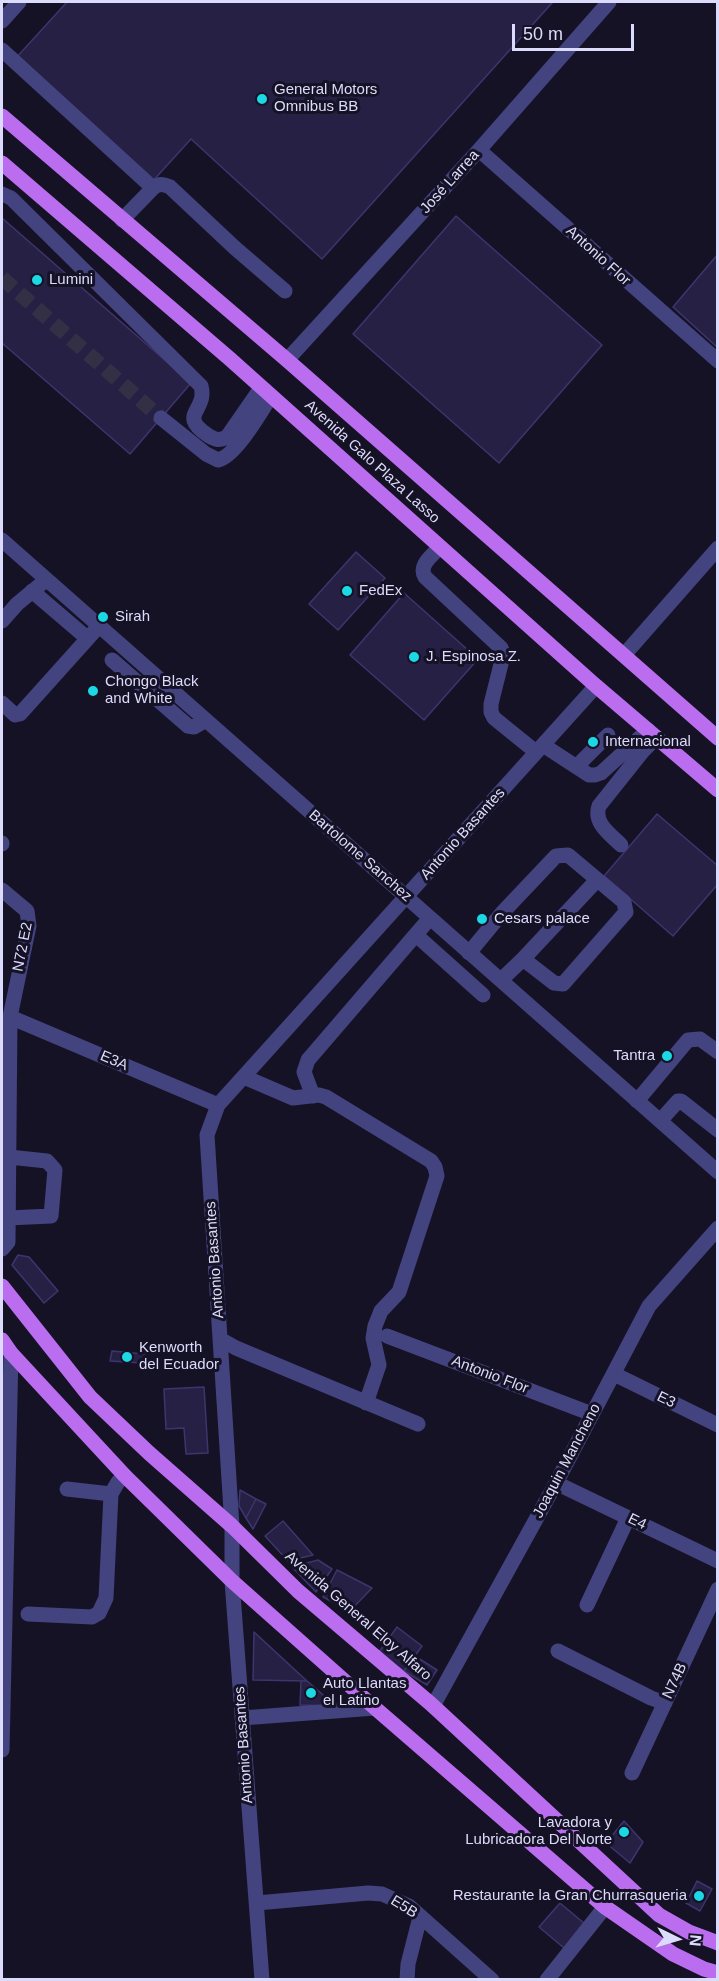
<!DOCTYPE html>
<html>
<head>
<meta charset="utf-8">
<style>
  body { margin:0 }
  #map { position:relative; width:719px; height:1981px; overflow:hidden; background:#151226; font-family:Arial,sans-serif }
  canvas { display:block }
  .frame { position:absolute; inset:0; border:3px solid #dddbfb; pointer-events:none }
  .north { position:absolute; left:647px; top:1909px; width:60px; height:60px; -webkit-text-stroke:4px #151226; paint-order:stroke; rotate:95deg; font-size:16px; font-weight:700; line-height:24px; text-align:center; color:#dddbfb }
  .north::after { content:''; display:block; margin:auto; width:21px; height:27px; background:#dddbfb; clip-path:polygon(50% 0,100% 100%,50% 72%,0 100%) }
  .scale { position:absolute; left:512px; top:24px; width:122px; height:27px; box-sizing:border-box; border:3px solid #dddbfb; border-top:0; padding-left:8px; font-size:18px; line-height:21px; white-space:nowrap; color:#dddbfb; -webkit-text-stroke:4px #151226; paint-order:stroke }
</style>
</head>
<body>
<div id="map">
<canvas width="719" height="1981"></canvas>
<div class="frame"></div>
<div class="north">N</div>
<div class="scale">50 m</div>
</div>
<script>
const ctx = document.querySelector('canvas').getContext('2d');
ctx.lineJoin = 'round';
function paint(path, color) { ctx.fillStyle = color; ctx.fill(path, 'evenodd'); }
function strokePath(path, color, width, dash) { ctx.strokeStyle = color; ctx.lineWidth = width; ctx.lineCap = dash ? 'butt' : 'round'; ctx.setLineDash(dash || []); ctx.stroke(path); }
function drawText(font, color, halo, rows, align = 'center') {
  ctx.font = font + ' Arial,sans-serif'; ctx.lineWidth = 6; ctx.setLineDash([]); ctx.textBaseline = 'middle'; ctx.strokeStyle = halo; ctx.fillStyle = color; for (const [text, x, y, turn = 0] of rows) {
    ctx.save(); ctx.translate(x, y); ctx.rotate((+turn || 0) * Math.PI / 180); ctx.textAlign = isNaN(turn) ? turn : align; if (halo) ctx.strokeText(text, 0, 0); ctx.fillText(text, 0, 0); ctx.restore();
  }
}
const building = new Path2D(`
  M67 2H551L552 3 322 259 191 139 151 183 15 59Z
  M456 216 602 345 499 463 353 334Z
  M2 218 191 383 130 454 2 343Z
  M718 254V348L673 307Z
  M356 552 385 578 338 630 309 604Z
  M404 593 478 659 424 720 350 655Z
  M657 814 718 866V884L673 936 604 876Z
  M18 1255 29 1257 58 1291 44 1303 12 1265Z
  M112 1351 144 1354 143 1363 110 1361Z
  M204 1387 208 1453 186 1454 184 1428 166 1429 164 1389Z
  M240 1490 256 1499 246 1518 239 1506Z
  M256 1499 266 1504 253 1529 246 1518Z
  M283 1521 313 1555 288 1561 265 1536Z
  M318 1560 332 1569 316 1592 292 1567Z
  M337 1570 372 1588 350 1611 323 1597Z
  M397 1627 422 1646 404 1671 379 1652Z
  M254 1632 307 1681 253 1680Z
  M415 1656 437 1670 427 1685 404 1671Z
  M301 1681H307L336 1706 300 1705Z
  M624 1821 643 1842 630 1863 606 1843Z
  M697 1881 712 1889 700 1911 686 1903Z
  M560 1903 585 1924 564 1948 539 1927Z`);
const minorTunnel = new Path2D(`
  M2 278 161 418`);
const minor = new Path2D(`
  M2 21 19 2
  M2 50 153 188
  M479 150 718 361
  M2 194 11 198 201 386C208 412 176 414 209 436 216 440 219 441 227 437L261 388
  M122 220 153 188C159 183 163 184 170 187L235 248 285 291
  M287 360 479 150 609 2
  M161 418 206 454 218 460C235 457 261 412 271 396
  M2 540 718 1172
  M440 547C432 556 418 565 425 577L501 648 503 653 502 660 491 704V712L494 718 536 752
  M32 591 87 638
  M2 621 17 604 40 585
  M624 655 718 548
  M112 660 188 726 194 727 206 720
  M2 703 15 715 20 714 99 626
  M543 745 589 775H595L601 773 648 730
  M577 766 608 735
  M2 843V844
  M621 845C610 834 593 823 599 806L642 752 656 738
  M2 890 27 911 29 926 10 1017 8 1242 2 1249
  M416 935 483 995
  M469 953 502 913 556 856 568 855 624 902 626 912 563 984 554 983 523 959 501 980
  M523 959 597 880
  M10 1017 218 1105
  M244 1077 293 1098 319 1095 326 1097 431 1161 435 1167 437 1176 399 1292 381 1311 375 1326 373 1338 379 1365 366 1403
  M313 1096 304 1072 308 1060 430 918
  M637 1101 688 1040 700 1039 718 1052
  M660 1121 678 1101H681L718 1130
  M8 1218 51 1216 55 1170 47 1161 9 1157
  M387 1336 592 1414
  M220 1339 236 1348 418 1424
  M614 1374 718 1425
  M556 1483 718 1561
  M67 1489 111 1494
  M587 1605 628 1518
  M28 1614 92 1617 99 1613 106 1598 111 1494 118 1482 125 1476
  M558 1651 651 1698 665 1703
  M433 1706 556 1483 649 1306 718 1228
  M242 1718 375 1708
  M2 1750 11 1353
  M632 1773 718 1589
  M257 1903 368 1893 382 1894 409 1906 492 1980
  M262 1980 232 1581V1526L207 1135 218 1105 596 686
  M407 1980 408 1964 420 1917
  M547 1980 605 1907`);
const major = new Path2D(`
  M2 116 287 360 718 738
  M2 163 230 359 596 686 718 790
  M2 1286 90 1397 149 1453 232 1526 298 1591 431 1704 659 1915 689 1932 718 1943
  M2 1340 11 1353 125 1476 232 1581 375 1708 605 1907 673 1954 704 1969 718 1973`);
const markers = [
  [262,99,6,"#1cd8e5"],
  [37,280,6,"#1cd8e5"],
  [347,591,6,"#1cd8e5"],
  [103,617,6,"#1cd8e5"],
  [414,657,6,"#1cd8e5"],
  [93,691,6,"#1cd8e5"],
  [593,742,6,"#1cd8e5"],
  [482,919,6,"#1cd8e5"],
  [667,1056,6,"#1cd8e5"],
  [127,1357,6,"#1cd8e5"],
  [311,1693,6,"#1cd8e5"],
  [624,1832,6,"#1cd8e5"],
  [699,1896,6,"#1cd8e5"]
];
const poiNames = [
  ["General Motors",274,90],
  ["Omnibus BB",274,107],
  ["Lumini",49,280],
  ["FedEx",359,591],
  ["Sirah",115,617],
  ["J. Espinosa Z.",426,657],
  ["Chongo Black",105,682],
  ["and White",105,699],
  ["Internacional",605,742],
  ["Cesars palace",494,919],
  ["Tantra",655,1056,"right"],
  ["Kenworth",139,1348],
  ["del Ecuador",139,1365],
  ["Auto Llantas",323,1684],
  ["el Latino",323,1701],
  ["Lavadora y",612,1823,"right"],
  ["Lubricadora Del Norte",612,1840,"right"],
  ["Restaurante la Gran Churrasqueria",687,1896,"right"]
];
const streetNames = [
  ["José Larrea",450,182,-48],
  ["Antonio Flor",598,256,42],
  ["Avenida Galo Plaza Lasso",372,462,42],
  ["Antonio Basantes",463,834,-48],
  ["Bartolome Sanchez",360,856,41],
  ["N72 E2",23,947,-79],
  ["E3A",114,1061,23],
  ["Antonio Basantes",215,1260,-94],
  ["Antonio Flor",490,1375,21],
  ["E3",666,1400,26],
  ["Joaquin Mancheno",567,1461,-62],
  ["E4",637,1522,26],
  ["Avenida General Eloy Alfaro",358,1616,41],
  ["N74B",675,1681,-65],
  ["Antonio Basantes",244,1745,-94],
  ["E5B",404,1907,32]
];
paint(building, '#262044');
strokePath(building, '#3e356e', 1.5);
strokePath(minorTunnel, '#333046', 15, [15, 8]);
strokePath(minor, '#43437f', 15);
strokePath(major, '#ba6eef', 15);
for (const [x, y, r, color] of markers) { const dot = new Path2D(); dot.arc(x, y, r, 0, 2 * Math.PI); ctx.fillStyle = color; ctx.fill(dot); strokePath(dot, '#151226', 2); }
drawText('15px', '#dddbfb', '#151226', poiNames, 'left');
drawText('15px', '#dddbfb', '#151226', streetNames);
</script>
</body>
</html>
